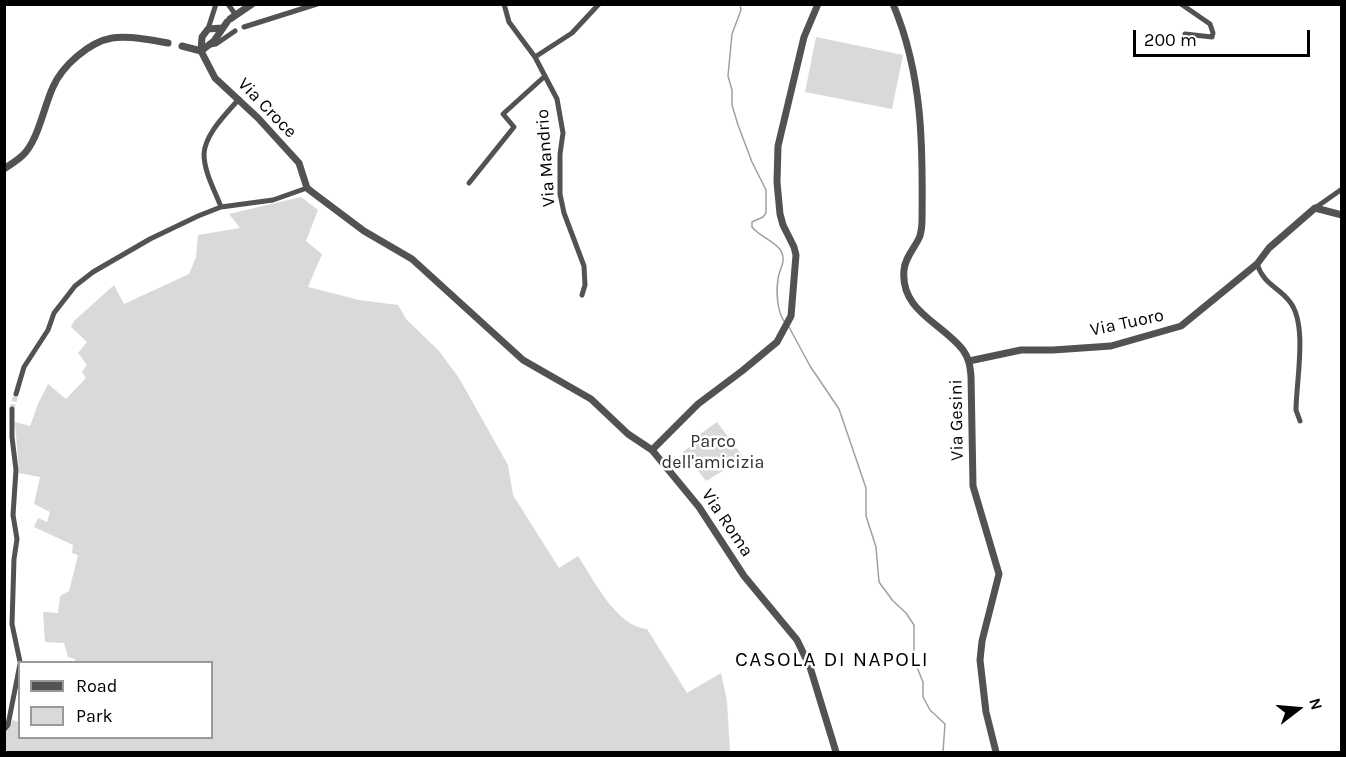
<!DOCTYPE html>
<html>
<head>
<meta charset="utf-8">
<style>
  body { margin:0 }
  #map { position:relative; width:1346px; height:757px; overflow:hidden; background:#fff; font-family:Karla,sans-serif }
  canvas { display:block }
  .frame { position:absolute; inset:0; border:6px solid #000; pointer-events:none }
  .legend { position:absolute; left:18px; top:661px; width:195px; height:78px; box-sizing:border-box; background:#fff; border:2px solid #999; margin:0; padding:8px 10px; list-style:none; font-size:18px; color:#000 }
  .legend li { display:flex; align-items:center; gap:12px; height:30px }
  .legend b { width:30px; border:2px solid #999 }
  .north { position:absolute; left:1268px; top:679px; width:60px; height:60px; -webkit-text-stroke:4px #fff; paint-order:stroke; rotate:74deg; font-size:16px; font-weight:700; line-height:24px; text-align:center; color:#000 }
  .north::after { content:''; display:block; margin:auto; width:21px; height:27px; background:#000; clip-path:polygon(50% 0,100% 100%,50% 72%,0 100%) }
  .scale { position:absolute; left:1133px; top:30px; width:177px; height:27px; box-sizing:border-box; border:3px solid #000; border-top:0; padding-left:8px; font-size:18px; line-height:21px; white-space:nowrap; color:#000; -webkit-text-stroke:4px #fff; paint-order:stroke }
</style>
</head>
<body>
<div id="map">
<canvas width="1346" height="757"></canvas>
<div class="frame"></div>
<ul class="legend">
<li><b style="height:8px;background:#525252"></b>Road</li>
<li><b style="height:16px;background:#d9d9d9"></b>Park</li>
</ul>
<div class="north">N</div>
<div class="scale">200 m</div>
</div>
<script>
const ctx = document.querySelector('canvas').getContext('2d');
ctx.lineJoin = 'round';
function paint(path, color) { ctx.fillStyle = color; ctx.fill(path, 'evenodd'); }
function strokePath(path, color, width, dash) { ctx.strokeStyle = color; ctx.lineWidth = width; ctx.lineCap = dash ? 'butt' : 'round'; ctx.setLineDash(dash || []); ctx.stroke(path); }
function drawText(font, color, halo, rows, align = 'center') {
  ctx.font = font + ' Karla,sans-serif'; ctx.lineWidth = 5; ctx.setLineDash([]); ctx.textBaseline = 'middle'; ctx.strokeStyle = halo; ctx.fillStyle = color; for (const [text, x, y, turn = 0] of rows) {
    ctx.save(); ctx.translate(x, y); ctx.rotate((+turn || 0) * Math.PI / 180); ctx.textAlign = isNaN(turn) ? turn : align; if (halo) ctx.strokeText(text, 0, 0); ctx.fillText(text, 0, 0); ctx.restore();
  }
}
const green = new Path2D(`
  M816 37 903 55 892 109 805 92Z
  M301 197 318 210 306 241 322 254 308 287 359 300 398 305 406 319 439 351 459 378 508 465 513 495 559 568 578 556C593 579 617 627 647 629L687 693 721 673 727 701 730 752H5V735L13 720 19 722 20 738H212V662H75V659L68 657 64 643 45 642 43 612 58 613 60 596 69 591 78 555 72 553 73 545 34 527 38 518 47 522 50 512 34 504 40 477 19 473 15 422 30 426 38 404 48 384 66 399 86 378 82 372 87 365 78 353 87 342 71 327 74 321 114 285 124 304 189 274 196 257 198 235 240 228 229 214Z
  M717 422 744 458 706 481 683 452 692 445 690 441Z`);
const stream = new Path2D(`
  M740 4 741 10 732 34 728 76 732 90V105L738 125 752 162 766 190V213L763 217 752 222V227C760 237 775 241 781 251 787 261 779 269 778 279 776 291 777 311 784 321
  M789 327 810 366 839 409 866 488V516L876 547 879 582 893 601 906 613 914 625V660L923 682V697L930 710 945 724 943 752`);
const minorTunnel = new Path2D(`
  M12 409 16 394`);
const minor = new Path2D(`
  M228 4 235 14
  M504 4 509 22 535 57 557 99 563 133 560 154V194L564 213 584 266 585 285 582 295
  M1181 4 1210 24 1213 33 1212 37 1185 34
  M244 27 317 4
  M208 29 216 4
  M210 45 216 44 235 31
  M535 57 572 33 599 4
  M469 183 514 127 503 114 545 76
  M221 207C215 191 204 172 204 154 205 134 226 114 239 99
  M1315 208 1342 189
  M1257 264C1264 285 1279 287 1290 302 1308 325 1296 382 1296 410L1300 421
  M16 394 24 367 48 330 54 313 75 286 93 272 150 239 198 216 221 207 273 200 307 188
  M12 409V437L16 470 13 515 17 539 14 559 12 624 20 662
  M4 730 8 725 20 664`);
const tertiary = new Path2D(`
  M893 4C923 75 923 147 922 222 922 227 921 232 920 236 915 248 905 257 904 270 900 311 942 323 963 350 969 358 970 366 971 376L973 486 999 574 982 641 980 660 986 712 996 752
  M230 19 252 4
  M222 28 208 29 202 37 201 51 214 41 227 22
  M182 46 201 51 215 78 258 118 299 163 307 188 312 192 364 231 412 259 523 360 591 399 628 434 652 450 699 507 744 576 797 640 810 667 836 752
  M4 169C11 164 18 160 23 155 38 141 44 106 53 87 62 66 89 42 112 38 127 35 153 40 168 43
  M969 361 1021 350H1053L1111 346 1181 326 1257 264 1269 248 1315 208 1342 215
  M652 450 698 404 742 371 777 342 791 316 796 255 794 247 783 225 780 214 777 182 778 146 804 37 818 4`);
const streetNames = [
  ["Via Croce",267,108,46],
  ["Via Mandrio",546,158,-94],
  ["Via Tuoro",1127,323,-12],
  ["Via Gesini",957,420,-91],
  ["Via Roma",727,523,56]
];
const parkNames = [
  ["Parco",713,442],
  ["dell'amicizia",713,463]
];
const quarterNames = [
  ["CASOLA DI NAPOLI",832,660]
];
paint(green, '#d9d9d9');
strokePath(stream, '#a0a0a0', 1.5);
strokePath(minorTunnel, '#d9d9d9', 5, [5, 2.5]);
strokePath(minor, '#525252', 5);
strokePath(tertiary, '#525252', 7);
drawText('18px', '#000', '#fff', streetNames);
drawText('18px', '#303030', '#fff', parkNames);
ctx.letterSpacing = '1.5px';
drawText('21px', '#000', '#fff', quarterNames);
ctx.letterSpacing = '0px';
</script>
</body>
</html>
